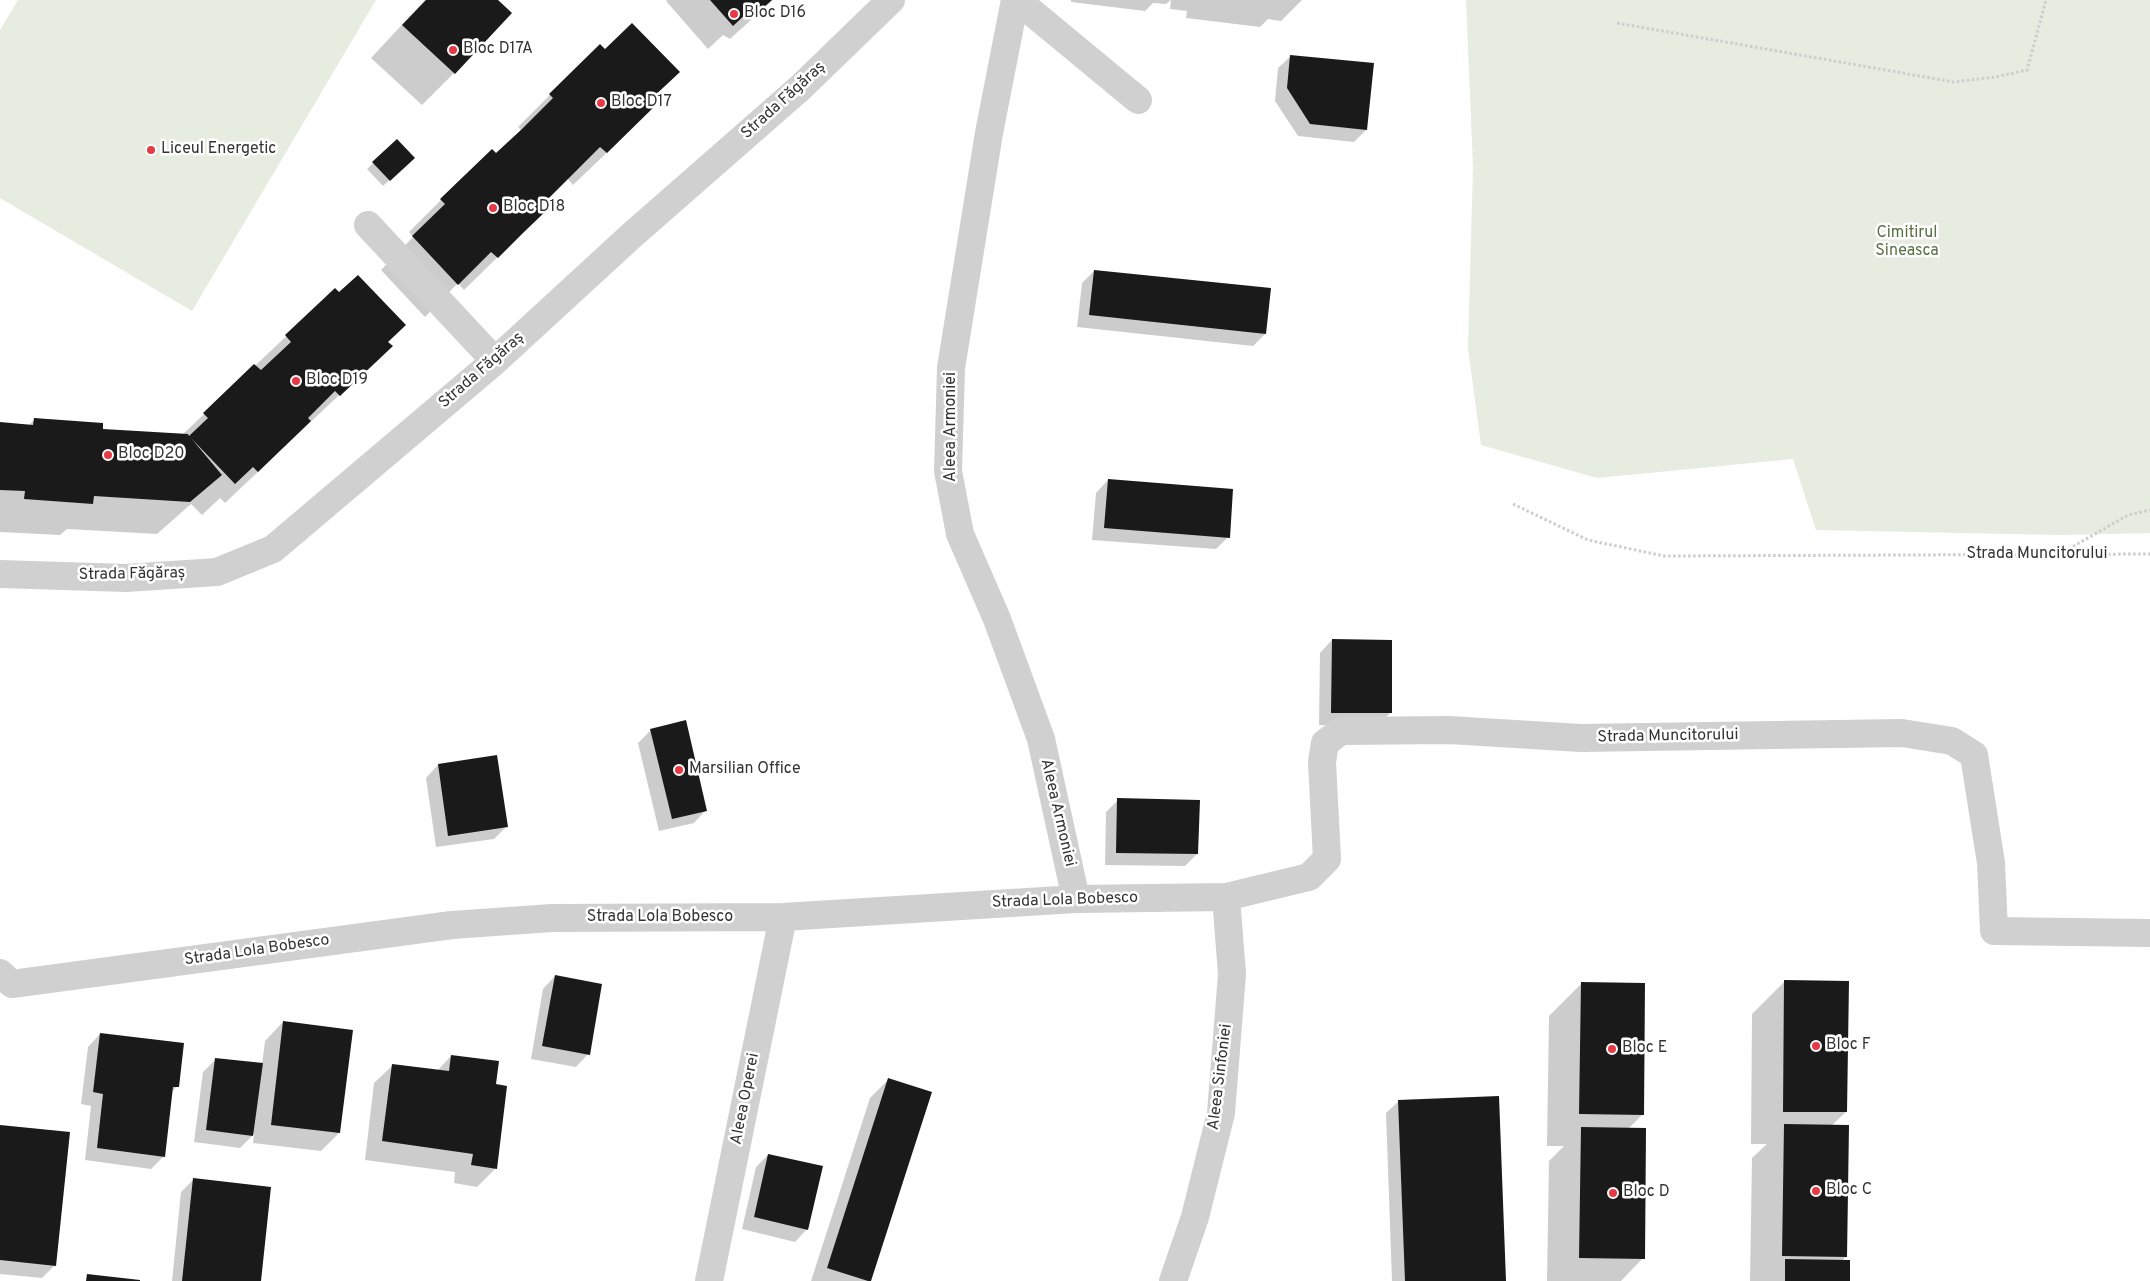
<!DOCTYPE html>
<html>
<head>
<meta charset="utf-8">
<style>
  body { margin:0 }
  canvas { display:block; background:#fff }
</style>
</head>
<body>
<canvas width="2150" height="1281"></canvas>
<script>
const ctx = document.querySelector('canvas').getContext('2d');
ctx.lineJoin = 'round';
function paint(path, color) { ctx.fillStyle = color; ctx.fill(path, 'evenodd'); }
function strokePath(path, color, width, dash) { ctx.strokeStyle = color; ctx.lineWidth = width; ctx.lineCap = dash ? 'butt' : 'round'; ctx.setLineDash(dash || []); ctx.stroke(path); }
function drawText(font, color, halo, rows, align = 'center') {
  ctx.font = font + ' Overpass,sans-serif'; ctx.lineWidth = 5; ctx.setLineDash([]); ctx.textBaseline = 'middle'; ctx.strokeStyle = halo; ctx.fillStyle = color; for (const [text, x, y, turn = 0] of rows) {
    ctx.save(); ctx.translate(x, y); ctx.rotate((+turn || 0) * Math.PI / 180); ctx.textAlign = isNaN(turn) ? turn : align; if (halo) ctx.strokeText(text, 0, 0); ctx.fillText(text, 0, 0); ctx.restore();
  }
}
const green = new Path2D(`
  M18 0H376L192 311 0 198V30Z
  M1466 0H2150V533L2059 535 1816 530 1793 459 1597 478 1481 445 1468 348 1473 167Z`);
const shadow = new Path2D(`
  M425 0H496L454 73 422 105 371 58Z
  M667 0H773L730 39 723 35 708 49 666 1Z
  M1071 0H1302L1281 21 1268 19 1260 27 1186 18 1187 11 1170 9 1171 0 1166 4 1153 3 1145 11 1071 2Z
  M1291 56 1366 130 1354 142 1298 136 1275 101 1278 68Z
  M550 95 649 101 622 138 573 185 567 178 540 205 513 242 464 290 458 283 425 317 381 270 413 237 409 232 441 200 496 155 522 131 518 127Z
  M397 141 407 164 383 186 367 169Z
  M1094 271 1265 334 1253 346 1077 327 1082 283Z
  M335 290 391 346 225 503 220 498 202 515 191 504 157 534 67 529 60 535 0 532V423L29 425 34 420 102 431 182 435Z
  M1108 480 1228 537 1216 549 1092 540 1096 493Z
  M1332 640 1390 713 1378 725H1319L1320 653Z
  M651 730 706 810 694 823 659 831 638 743Z
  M496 757 506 827 494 839 436 847 426 778 438 765Z
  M1118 800 1197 854 1185 866 1105 865 1106 812Z
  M555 976 588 1054 576 1067 531 1059 543 989Z
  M1785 981 1846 1112 1831 1126 1846 1256 1841 1262 1849 1281H1750L1752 1158 1767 1144H1751L1752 1014Z
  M1581 984 1643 1114 1628 1129 1643 1258 1621 1281H1547L1549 1161 1564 1146H1547L1549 1016Z
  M283 1022 339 1133 321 1151 253 1143 254 1134 240 1148 194 1142 203 1072 216 1059 262 1065 265 1041Z
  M100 1034 177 1086 171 1093 164 1156 151 1169 85 1160 91 1106 81 1104 88 1047Z
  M451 1056 495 1085 496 1168 477 1187 454 1183 455 1172 365 1160 374 1083 393 1065 437 1071Z
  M889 1079 869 1281H811L870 1098Z
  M1399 1101 1505 1281H1392L1386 1113Z
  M0 1126 69 1133 54 1266 42 1278 0 1274Z
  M768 1155 807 1229 795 1242 742 1229 756 1167Z
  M194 1179 259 1281H172L181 1192Z`);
const building = new Path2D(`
  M426 0H498L512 13 455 74 402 25Z
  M710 0H772L754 16 748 12 733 26Z
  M632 23 680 72 650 100 656 105 607 153 600 147 542 205 547 210 524 232 498 258 491 252 458 285 412 236 445 204 440 199 492 149 496 153 522 129 553 98 549 94 600 44 605 49Z
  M1290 55 1374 63 1367 130 1310 124 1287 88Z
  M397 139 415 158 390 181 372 162Z
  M1094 270 1271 288 1266 334 1089 315Z
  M358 275 406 325 388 342 393 346 340 396 335 391 308 418 311 421 258 472 253 467 235 484 191 438 222 475 190 502 94 496 93 504 24 499 25 491 0 490V422L33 425 34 418 103 423V429L188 434 189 436 208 418 203 413 254 364 261 370 291 342 285 335 335 288 339 292Z
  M1108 479 1233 489 1230 538 1104 528Z
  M1332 639 1392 640V713H1331Z
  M686 720 707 811 672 819 650 729Z
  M497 755 508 827 448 836 438 764Z
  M1117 798 1200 800 1198 854 1116 853Z
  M555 975 602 984 590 1055 542 1046Z
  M1784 980 1849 981 1847 1112H1783Z
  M1581 982 1645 983 1644 1115 1579 1114Z
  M283 1021 353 1030 340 1133 271 1125Z
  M100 1033 184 1043 179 1087H173L165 1157 97 1148 103 1094 93 1092Z
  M451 1055 499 1061 496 1084 507 1086 497 1169 471 1165 473 1154 382 1141 392 1064 449 1071Z
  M215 1058 263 1063 253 1136 206 1130Z
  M888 1078 932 1092 871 1281H868L827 1268Z
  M1499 1096 1506 1281H1405L1398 1100Z
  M1784 1124 1849 1125 1847 1257 1782 1256Z
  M0 1125 70 1132 56 1266 0 1260Z
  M1581 1127 1646 1128 1645 1259 1579 1258Z
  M768 1154 823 1166 808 1230 754 1217Z
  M193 1178 271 1187 261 1281H182Z
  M1785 1259 1850 1260V1281H1785Z
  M87 1274 140 1280V1281H86Z`);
const path = new Path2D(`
  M1617 23 1954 82 1995 77 2027 70 2046 0
  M1513 504 1588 540 1664 556 2150 554
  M2060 554 2128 515 2150 510`);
const minor = new Path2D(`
  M1015 0 989 133 951 368 948 471 960 534 997 619 1041 739 1076 899
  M1017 0 1138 100
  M368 225 495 361
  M0 574 126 578 217 572 273 549 495 361 631 236 800 88 891 0
  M0 973 12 984 452 925 552 918 783 917 1076 899 1226 897 1309 877 1327 859 1322 762 1325 743 1341 731 1449 730 1581 738 1902 733 1952 741 1974 755 1991 863 1994 931 2150 933
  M709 1281 783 917
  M1173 1281 1195 1217 1221 1113 1232 974 1226 897`);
const markers = [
  [734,14,5,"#e63946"],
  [453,50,5,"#e63946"],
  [601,103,5,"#e63946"],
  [151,150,5,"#e63946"],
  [493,208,5,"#e63946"],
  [296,381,5,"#e63946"],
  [108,455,5,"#e63946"],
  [679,770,5,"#e63946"],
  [1816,1046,5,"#e63946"],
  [1612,1049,5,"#e63946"],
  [1816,1191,5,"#e63946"],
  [1613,1193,5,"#e63946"]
];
const poiNames = [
  ["Bloc D16",744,14],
  ["Bloc D17A",463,50],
  ["Bloc D17",611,103],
  ["Liceul Energetic",161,150],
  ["Bloc D18",503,208],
  ["Bloc D19",306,381],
  ["Bloc D20",118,455],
  ["Marsilian Office",689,770],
  ["Bloc F",1826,1046],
  ["Bloc E",1622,1049],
  ["Bloc C",1826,1191],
  ["Bloc D",1623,1193]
];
const streetNames = [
  ["Strada Făgăraș",784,101,-42],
  ["Strada Făgăraș",482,371,-41],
  ["Aleea Armoniei",952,427,-90],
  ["Strada Muncitorului",2037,555],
  ["Strada Făgăraș",132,575,-1],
  ["Strada Muncitorului",1668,737,-1],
  ["Aleea Armoniei",1057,813,77],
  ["Strada Lola Bobesco",1065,901,-2],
  ["Strada Lola Bobesco",660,918],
  ["Strada Lola Bobesco",257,951,-8],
  ["Aleea Sinfoniei",1221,1077,-83],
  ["Aleea Operei",746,1099,-79]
];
const parkNames = [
  ["Cimitirul",1907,234],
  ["Sineasca",1907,252]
];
paint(green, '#e6ecdf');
paint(shadow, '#0003');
paint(building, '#1a1a1a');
strokePath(path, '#cdcdcd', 3, [2.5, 2.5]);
strokePath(minor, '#d0d0d0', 28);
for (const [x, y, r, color] of markers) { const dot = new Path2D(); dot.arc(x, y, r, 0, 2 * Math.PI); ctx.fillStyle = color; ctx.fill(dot); strokePath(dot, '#fff', 2); }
drawText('16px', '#333', '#fff', poiNames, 'left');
drawText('16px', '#333', '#fff', streetNames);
drawText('16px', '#56703f', '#fff', parkNames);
</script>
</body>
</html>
